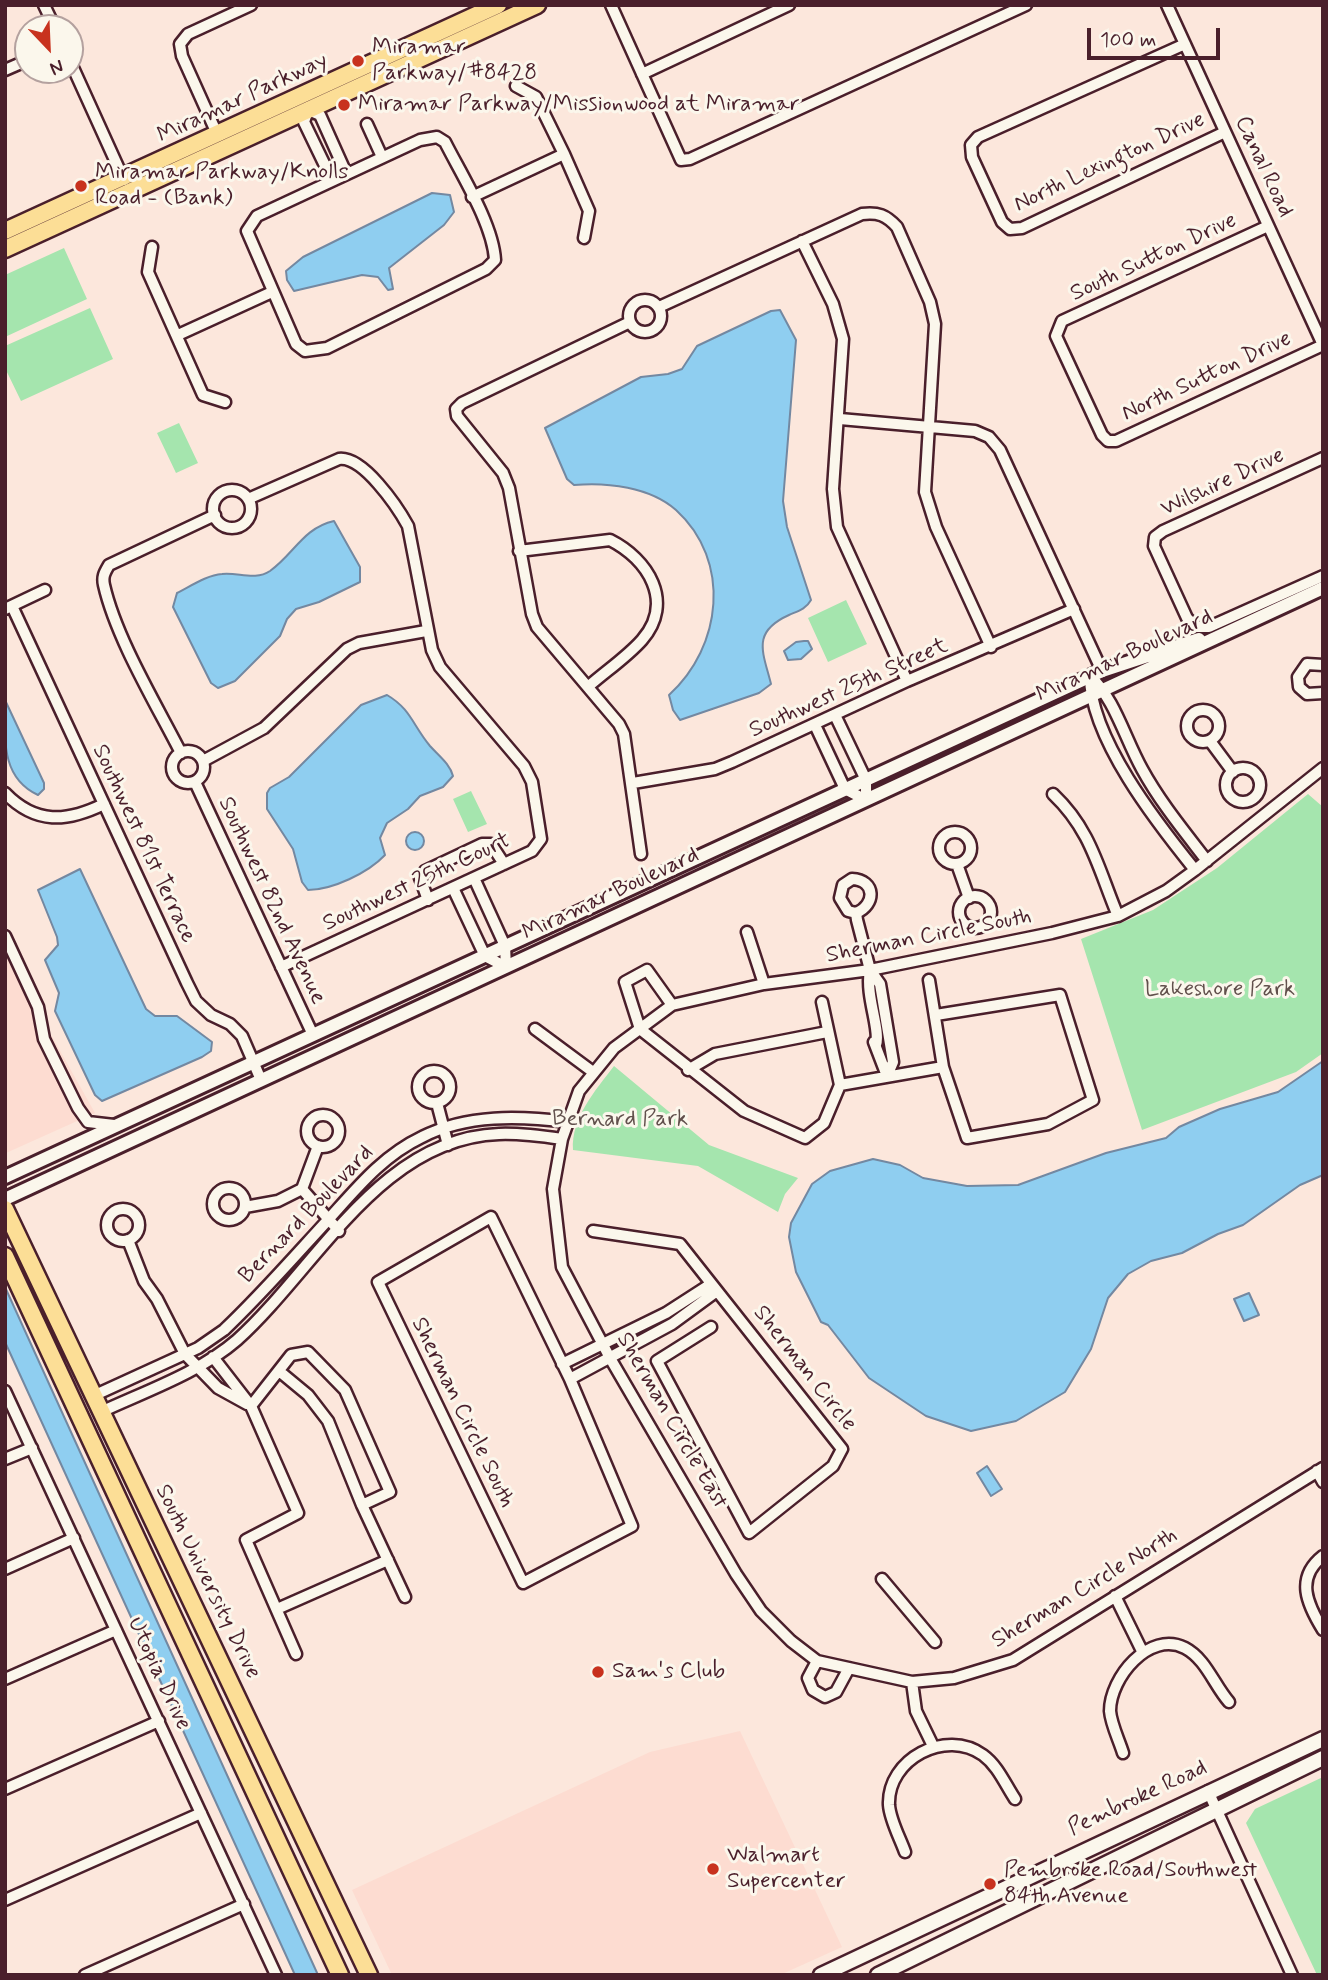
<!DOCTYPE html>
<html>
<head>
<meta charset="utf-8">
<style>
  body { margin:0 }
  #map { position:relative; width:1328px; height:1980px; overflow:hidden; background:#fce7dc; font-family:Mynerve,sans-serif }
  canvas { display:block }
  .frame { position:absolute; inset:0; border:7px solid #4a1f2b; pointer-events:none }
  .north { position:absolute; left:14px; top:14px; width:70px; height:70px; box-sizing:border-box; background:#fbf7ec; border:2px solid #b4a19f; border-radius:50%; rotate:157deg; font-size:19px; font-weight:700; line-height:28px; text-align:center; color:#4a1f2b }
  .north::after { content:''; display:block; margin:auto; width:24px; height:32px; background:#c8321e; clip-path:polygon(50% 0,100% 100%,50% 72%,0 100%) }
  .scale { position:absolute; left:1087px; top:28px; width:133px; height:32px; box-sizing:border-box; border:4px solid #4a1f2b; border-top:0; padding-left:9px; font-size:21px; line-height:24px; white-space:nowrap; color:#4a1f2b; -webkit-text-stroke:5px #fbf7ec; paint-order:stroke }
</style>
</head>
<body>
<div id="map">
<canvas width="1328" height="1980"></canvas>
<div class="frame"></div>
<div class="north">N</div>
<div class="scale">100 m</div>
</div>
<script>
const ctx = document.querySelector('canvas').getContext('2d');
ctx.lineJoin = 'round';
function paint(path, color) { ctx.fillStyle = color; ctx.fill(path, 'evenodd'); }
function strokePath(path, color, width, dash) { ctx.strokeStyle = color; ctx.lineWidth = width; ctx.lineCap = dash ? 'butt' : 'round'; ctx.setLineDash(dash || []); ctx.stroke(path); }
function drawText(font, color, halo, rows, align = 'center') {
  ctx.font = font + ' Mynerve,sans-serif'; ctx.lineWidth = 6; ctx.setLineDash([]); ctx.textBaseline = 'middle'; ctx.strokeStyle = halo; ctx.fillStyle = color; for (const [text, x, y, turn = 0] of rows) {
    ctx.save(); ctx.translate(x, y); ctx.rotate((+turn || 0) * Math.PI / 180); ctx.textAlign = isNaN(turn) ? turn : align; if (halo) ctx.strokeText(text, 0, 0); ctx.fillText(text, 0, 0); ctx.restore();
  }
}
const built = new Path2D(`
  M5 953 95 1113 6 1153 5 1150Z
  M740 1731 842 1947 780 1975H392L352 1890 650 1752Z`);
const green = new Path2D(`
  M64 248 87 299 5 337V275Z
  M90 308 113 359 21 401 5 368V346Z
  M179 423 198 463 176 473 157 433Z
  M846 600 867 644 828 662 808 618Z
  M471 791 487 824 468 832 453 799Z
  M1308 794 1323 807V1053L1296 1072 1142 1130 1081 939 1153 910 1217 868Z
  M614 1066 709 1145 798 1178 785 1194 778 1212 698 1166 573 1150C571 1118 595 1091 614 1066Z
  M1323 1777V1975H1317L1246 1823 1255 1809Z`);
const water = new Path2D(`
  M432 193 450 195 454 212 444 225 389 268 393 289 388 290 378 277 362 275 294 291 287 280 286 271 303 257Z
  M780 310 796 340 783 501 787 527 811 600C806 609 798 611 789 615 751 632 763 652 771 684L759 693 680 720 673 710 669 695C722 647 732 561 676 510 650 487 607 482 574 485L567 479 545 428 641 377 668 374 682 369 697 346 771 311Z
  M334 521 360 567V582L319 602 296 609 287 619 280 636 235 681 218 688 211 683 173 607 177 593C191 586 207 575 222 574 238 572 255 581 270 571 294 554 303 528 334 521Z
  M804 641H808L812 649 801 659 788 660 784 651 796 642Z
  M387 695C411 709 413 726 430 746 439 756 450 764 453 776L443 787 420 796 408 809 387 823 380 838 385 855C368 873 332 890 308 890L302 882 293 849 267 809V793L270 788 289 777 361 705Z
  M5 700 44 783V789L38 795C0 777 5 738 5 700Z
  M406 841a9 9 0 1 1 18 0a9 9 0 1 1-18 0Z
  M80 869 146 1009 155 1016H177L212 1042 211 1051 202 1057 102 1101 95 1095 55 1011 59 993 45 960 58 945 57 937 38 890Z
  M1323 1061V1175L1300 1185 1243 1225 1218 1234 1182 1253 1151 1261 1128 1274 1108 1298 1091 1349 1065 1392 1016 1421 971 1431 926 1416 869 1378 828 1325 821 1322 796 1272 789 1237 791 1223 812 1184 830 1171 873 1159 900 1165 923 1178 967 1186 1018 1185 1106 1153 1166 1138 1179 1127 1220 1109 1278 1092Z
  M5 1287 318 1975H295L5 1342Z
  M1249 1293 1259 1315 1244 1321 1234 1299Z
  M987 1466 1002 1489 991 1496 977 1473Z`);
const minor = new Path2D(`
  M44 5 55 28
  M611 5 681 160 690 159 1026 5
  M1167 5 1323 345
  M1185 44 978 137 971 145 972 157 1002 222 1010 229 1022 228 1225 132
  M70 61 124 180
  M5 70 28 60
  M642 74 789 5
  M516 86 536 97 564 154 589 211 584 238
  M308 110 320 115 346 173
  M308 110 304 122 332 180
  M367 124 382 157
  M218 136 182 56 180 44 188 34 251 5
  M437 137 445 142C461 174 493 224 495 260L486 269 327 348 305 351 296 344 247 231 257 216 420 140Z
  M472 197 564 154
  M1268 226 1062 321 1056 336 1102 435 1108 441H1116L1323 345
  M802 241 833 304 843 339 833 489 837 527 907 681
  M152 247 148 272 203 395 225 402
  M629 316a16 16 0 1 1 32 0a16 16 0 1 1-32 0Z
  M659 307 862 214C878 212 886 215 897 227L930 302 935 324 925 492 936 527 991 647
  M630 322 462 403 456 409 457 416 503 473 509 488 532 614 537 627 619 724 624 734 641 854
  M178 335 272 292
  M840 419 975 431 989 437 1000 450 1102 671
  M1323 458 1163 531 1155 537 1154 546 1187 618 1196 627H1209L1323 576
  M213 509a19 19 0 1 1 38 0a19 19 0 1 1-38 0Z
  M248 499 339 459C363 456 397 506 408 526L432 650 440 667 524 766 532 782 541 839 532 851 281 967
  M519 551 610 540C648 559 675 602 642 640 627 657 606 671 589 686
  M12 606 187 983 196 1001 211 1015 230 1024 242 1036 261 1080
  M5 609 45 590
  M1323 665 1307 664 1298 677 1299 687 1307 694 1323 693
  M1090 676C1090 738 1157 823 1195 870
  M1090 676C1115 699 1125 739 1142 769 1160 802 1184 831 1207 861
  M1187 726a16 16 0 1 1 32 0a16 16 0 1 1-32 0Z
  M815 725 845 789 866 800V780L835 715
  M1210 741 1233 772
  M172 767a16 16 0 1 1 32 0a16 16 0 1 1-32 0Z
  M181 753C156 704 116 638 104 585 102 576 105 572 109 565L215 515
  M203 761 264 728 347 649 359 643 426 631
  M1323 768 1195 870 1166 891 1118 916 1052 933 870 970 764 984 672 1005 614 1048 579 1091 562 1139 553 1189 562 1267 610 1358 736 1574 761 1611 791 1641 817 1661 912 1682 954 1678 1013 1660 1323 1468
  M1226 785a17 17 0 1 1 34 0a17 17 0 1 1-34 0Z
  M195 782 313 1035
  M633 783 715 769 732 762 907 681 1074 609
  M5 793C36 825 67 822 104 804
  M1053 794C1091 830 1098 868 1118 916
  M939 848a16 16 0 1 1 32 0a16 16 0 1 1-32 0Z
  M957 864 969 898
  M453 888 485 956 506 967 505 946 474 878
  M959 912a16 16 0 1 1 32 0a16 16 0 1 1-32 0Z
  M428 900 420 878 425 871 482 844H491L504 864
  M856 913 848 911 840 898 843 885 852 879C876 880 876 905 856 913L857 920 870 970 880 984 893 1062 887 1076
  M747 932 764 984
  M5 936 38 1007 44 1039 78 1108 88 1122 114 1125
  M870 970C865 996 881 1030 876 1045
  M929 980 943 1067 967 1138 1048 1124 1093 1100 1060 995 936 1015
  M672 1005 647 970 625 982 640 1029 744 1111 805 1138 824 1123 840 1085 822 1002
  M535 1029 593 1072
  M874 1042 887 1076
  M688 1070 715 1054 827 1032
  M418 1087a16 16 0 1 1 32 0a16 16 0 1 1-32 0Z
  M840 1085 943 1067
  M437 1103 448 1145
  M307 1131a16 16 0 1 1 32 0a16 16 0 1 1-32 0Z
  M213 1204a16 16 0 1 1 32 0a16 16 0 1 1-32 0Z
  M302 1189 339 1231
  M245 1207 278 1201 302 1189 318 1146
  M107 1225a16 16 0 1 1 32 0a16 16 0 1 1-32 0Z
  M491 1217 570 1379 632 1526 523 1583 378 1282Z
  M593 1231 680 1244 842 1449 833 1466 749 1533 657 1361 711 1327
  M128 1240 144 1281 157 1299 185 1354 218 1388 247 1404
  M213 1357 251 1406 298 1513 246 1540 296 1654
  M562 1364 666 1313 711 1284
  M279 1371 308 1395 328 1421 362 1505
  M570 1379 672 1324 717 1291
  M5 1391 276 1975
  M93 1396 198 1348 224 1330C260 1296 293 1258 327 1221 356 1189 382 1156 422 1137 467 1114 520 1116 568 1122
  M251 1406 291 1355 308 1352 345 1390 390 1492 362 1505 405 1597
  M101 1412C146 1391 199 1373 237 1340 316 1269 380 1138 499 1134 520 1133 541 1136 562 1139
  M5 1459 32 1448
  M1317 1471 1323 1482
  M1323 1556C1295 1578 1307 1604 1323 1630
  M5 1569 74 1538
  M882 1579 935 1642
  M1115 1596 1143 1653
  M277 1609 388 1560
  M817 1661 808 1678 813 1690 825 1697 836 1692 849 1668
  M5 1679 116 1630
  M912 1682 916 1711 933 1746
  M1123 1753C1119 1740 1111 1724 1110 1711 1110 1678 1149 1630 1185 1648 1206 1659 1214 1685 1229 1702
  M5 1789 159 1721
  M1208 1791 1292 1975
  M905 1852C900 1838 890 1820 889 1805 887 1759 946 1728 983 1755 998 1766 1005 1784 1015 1799
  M5 1900 201 1813
  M85 1975 244 1904`);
const tertiary = new Path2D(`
  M5 1177 1102 671 1199 639
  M5 1199 1323 588`);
const secondary = new Path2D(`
  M821 1975 1323 1739
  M878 1975 1323 1758`);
const primary = new Path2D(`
  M5 231 498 5
  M5 249 537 5
  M5 1209 369 1975
  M5 1256 340 1975`);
const markers = [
  [358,61,7,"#c8321e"],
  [344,105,7,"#c8321e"],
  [81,186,7,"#c8321e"],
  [598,1672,7,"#c8321e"],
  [713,1869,7,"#c8321e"],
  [990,1884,7,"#c8321e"]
];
const poiNames = [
  ["Miramar",372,48],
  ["Parkway/#8428",372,74],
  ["Miramar Parkway/Missionwood at Miramar",358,105],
  ["Miramar Parkway/Knolls",95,173],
  ["Road - (Bank)",95,199],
  ["Sam's Club",612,1672],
  ["Walmart",727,1856],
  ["Supercenter",727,1882],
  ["Pembroke Road/Southwest",1004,1871],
  ["84th Avenue",1004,1897]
];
const streetNames = [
  ["Miramar Parkway",243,99,-25],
  ["North Lexington Drive",1110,163,-25],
  ["Canal Road",1263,167,65],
  ["South Sutton Drive",1154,258,-25],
  ["North Sutton Drive",1207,377,-25],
  ["Wilshire Drive",1223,483,-25],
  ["Miramar Boulevard",1125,657,-25],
  ["Southwest 25th Street",849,689,-24],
  ["Southwest 81st Terrace",143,844,65],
  ["Southwest 25th Court",417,883,-25],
  ["Miramar Boulevard",611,895,-25],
  ["Southwest 82nd Avenue",271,901,65],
  ["Sherman Circle South",929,937,-11],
  ["Bernard Boulevard",307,1215,-46],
  ["Sherman Circle",804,1369,52],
  ["Sherman Circle South",462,1413,64],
  ["Sherman Circle East",671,1421,60],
  ["South University Drive",207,1582,64],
  ["Sherman Circle North",1085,1589,-31],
  ["Utopia Drive",158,1674,65],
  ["Pembroke Road",1138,1799,-25]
];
const parkNames = [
  ["Lakeshore Park",1220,990],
  ["Bernard Park",620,1120]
];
paint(built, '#fddcd1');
paint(green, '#a5e5ae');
paint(water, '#8fcef0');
strokePath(water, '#7388a1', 2);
strokePath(minor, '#4a1f2b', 15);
strokePath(tertiary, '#4a1f2b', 18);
strokePath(secondary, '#4a1f2b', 19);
strokePath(primary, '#4a1f2b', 21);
strokePath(minor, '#fbf7ec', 10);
strokePath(tertiary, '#fbf7ec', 12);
strokePath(secondary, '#fbf7ec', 14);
strokePath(primary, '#fcde96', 16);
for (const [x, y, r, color] of markers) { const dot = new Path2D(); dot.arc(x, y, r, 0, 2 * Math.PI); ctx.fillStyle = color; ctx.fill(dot); strokePath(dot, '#fbf7ec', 2.5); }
drawText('23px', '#4a1f2b', '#fbf7ec', poiNames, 'left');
drawText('23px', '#4a1f2b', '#fbf7ec', streetNames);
drawText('23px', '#61504c', '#fbf7ec', parkNames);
</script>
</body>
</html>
